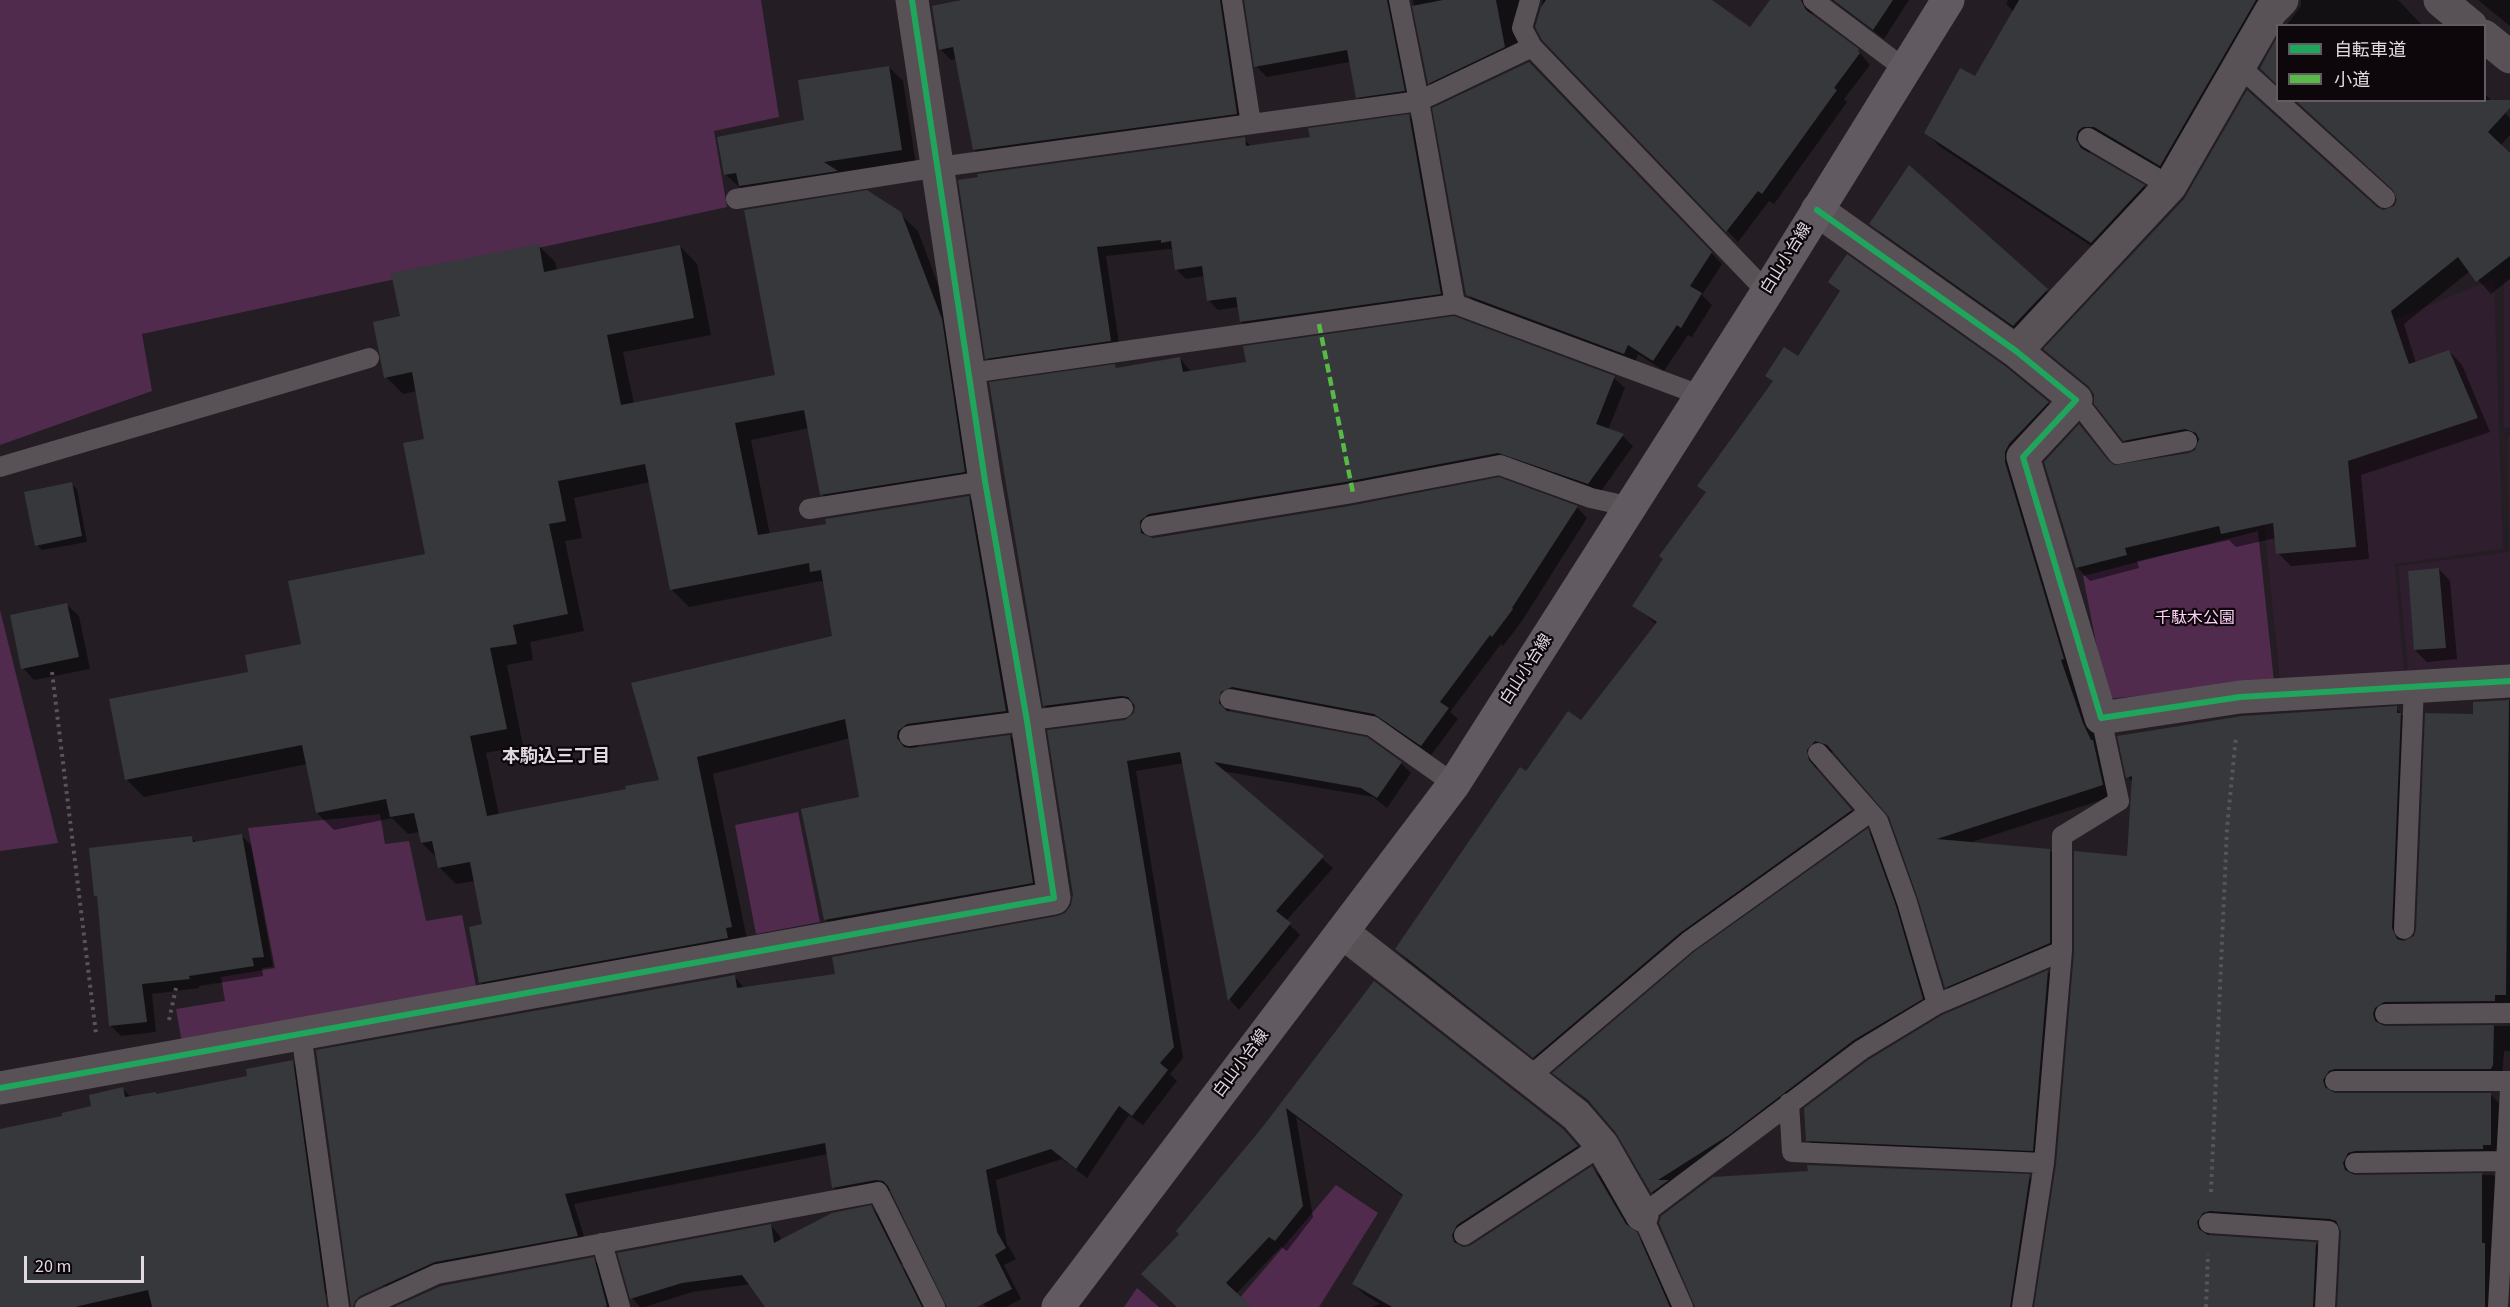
<!DOCTYPE html>
<html>
<head>
<meta charset="utf-8">
<style>
  body { margin:0 }
  #map { position:relative; width:2510px; height:1307px; overflow:hidden; background:#241e24; font-family:"Source Sans 3","Noto Sans JP",sans-serif }
  canvas { display:block }
  .legend { position:absolute; left:2276px; top:24px; width:210px; height:78px; box-sizing:border-box; background:#0d070c; border:2px solid #625b61; margin:0; padding:8px 10px; list-style:none; font-size:18px; color:#e2d8e0 }
  .legend li { display:flex; align-items:center; gap:12px; height:30px }
  .legend b { width:30px; border:2px solid #625b61 }
  .scale { position:absolute; left:24px; top:1256px; width:120px; height:27px; box-sizing:border-box; border:3px solid #e2d8e0; border-top:0; padding-left:8px; font-size:18px; line-height:21px; white-space:nowrap; color:#e2d8e0; -webkit-text-stroke:4px #0d070c; paint-order:stroke }
</style>
</head>
<body>
<div id="map">
<canvas width="2510" height="1307"></canvas>
<ul class="legend">
<li><b style="height:8px;background:#20a55d"></b>自転車道</li>
<li><b style="height:8px;background:#58b947"></b>小道</li>
</ul>
<div class="scale">20 m</div>
</div>
<script>
const ctx = document.querySelector('canvas').getContext('2d');
ctx.lineJoin = 'round';
function paint(path, color) { ctx.fillStyle = color; ctx.fill(path, 'evenodd'); }
function strokePath(path, color, width, dash) { ctx.strokeStyle = color; ctx.lineWidth = width; ctx.lineCap = dash ? 'butt' : 'round'; ctx.setLineDash(dash || []); ctx.stroke(path); }
function drawText(font, color, halo, rows, align = 'center') {
  ctx.font = font + ' "Source Sans 3","Noto Sans JP",sans-serif'; ctx.lineWidth = 4.5; ctx.setLineDash([]); ctx.textBaseline = 'middle'; ctx.strokeStyle = halo; ctx.fillStyle = color; for (const [text, x, y, turn = 0] of rows) {
    ctx.save(); ctx.translate(x, y); ctx.rotate((+turn || 0) * Math.PI / 180); ctx.textAlign = isNaN(turn) ? turn : align; if (halo) ctx.strokeText(text, 0, 0); ctx.fillText(text, 0, 0); ctx.restore();
  }
}
const built = new Path2D(`
  M2510 278V427L2504 428V280Z
  M2494 279 2503 549 2395 564 2404 671 2280 680 2249 377Z
  M2508 436H2510V666L2408 670 2398 566 2509 552Z`);
const green = new Path2D(`
  M0 0H761L779 117 714 131 727 207 142 334 152 391 0 445Z
  M2258 531 2274 682 2107 699 2083 576Z
  M0 610 58 843 0 851Z
  M798 812 820 922 756 934 735 825Z
  M380 814 385 844 409 841 426 921 462 915 478 996 183 1049 176 1009 225 1001 221 977 275 968 248 828Z
  M1336 1185 1378 1213 1319 1307H1232Z
  M1137 1288 1159 1307H1124Z`);
const shadow = new Path2D(`
  M957 0H1239L1247 124 985 160 974 150 956 59 951 60 940 49Z
  M1246 0H1410L1402 1 1415 101 1368 108 1357 97 1350 62 1267 77 1256 66Z
  M1413 0H1539L1526 53 1440 93 1429 83Z
  M1543 0H1709L1750 29 1772 0H1819L1813 4 1812 16 1858 51 1870 65 1844 99 1847 102 1774 204 1769 201 1738 242 1543 39 1536 26Z
  M1828 0H1909L1884 39 1832 0Z
  M2008 0H2282L2173 178 2091 145 2090 154 2144 186 2157 199 2105 255 1939 146 1926 132 1975 78 2014 12 2006 4Z
  M2301 0H2398L2423 26H2286L2301 6Z
  M2478 0H2510V26Z
  M2278 40V84L2261 68Z
  M889 67 903 81 916 164 754 200 725 174Z
  M1540 74 1722 264 1702 295 1712 305 1692 337 1688 335 1664 371 1638 354 1635 364 1478 305 1467 294Z
  M2484 93 2510 118V135L2500 146 2510 155V279L2491 294 2470 271 2404 324 2416 363 2449 351 2462 365 2490 432 2361 475 2369 559 2291 566 2278 553 2276 538 2236 547 2229 540 2137 561 2139 568 2090 581 2077 567 2079 426 2114 467 2190 454 2199 446 2200 442 2138 453 2124 440 2093 390 2045 349 2376 208 2390 211 2398 200 2395 190 2484 100Z
  M1409 116 1418 126 1450 303 1251 332 1241 322 1239 307 1218 310 1208 300 1205 276 1186 279 1176 269 1174 251 1170 249 1106 256 1120 350 997 368 987 358 960 181 1244 139 1252 147 1311 139Z
  M1909 167 2057 301 2025 336 1882 234 1871 224Z
  M900 214 918 231 958 338 981 489 839 511 822 494 809 428 751 440 770 535 968 497 985 514 1022 728 925 741 913 749 1010 736 1027 754 1049 899 843 937 826 920 860 799 850 738 713 774 748 944 497 999 480 982 483 925 475 881 456 884 439 867 437 858 422 843 420 832 408 834 392 818 334 830 317 813 307 764 144 797 127 780 250 673 302 645 426 555V440L417 391 403 394 386 377 402 318 538 245 555 262 557 271 680 246 697 264 711 335 623 352 634 404 777 376ZM650 482 672 590 689 607 821 581 825 584 833 637 660 781 627 790 499 815 486 753 523 746 507 665 533 660 530 642 584 631 565 541 582 538 574 498Z
  M1830 282 2048 403 2059 414 2020 456 2071 671 2100 749 2114 796 1969 843 2049 850 2061 862V954L1957 998 1946 987 1920 898 1890 816 1834 752 1821 756 1817 769 1862 822 1692 944 1546 1068 1408 961 1397 949 1527 773 1581 722 1657 625 1634 605 1707 493 1699 486 1774 382 1767 376 1799 358 1841 293Z
  M1180 358 1191 372 1614 378 1625 388 1608 430 1623 436 1633 446 1599 494 1509 463 1150 532V538L1349 507 1499 479 1577 507 1587 518 1522 621 1503 646 1501 644 1450 712 1458 719 1431 755 1386 724 1230 702 1229 712 1401 763 1411 773 1387 808 1373 797 1222 771 1333 868 1286 921 1300 935 1239 1010 1230 1000 1184 763 1136 771 1183 1058 1170 1074 1177 1081 1143 1125 1129 1115 1087 1178 1062 1159 996 1180 1007 1244 1016 1259 1004 1265 1021 1299 1006 1307H986L983 1304 969 1307H950L892 1191 844 1198 834 1188 828 1154 574 1204 587 1246 394 1295 385 1286 359 1290 734 976 745 989 837 975 1066 914 1073 906 1126 721 1135 714 1136 706 1055 716 1045 706 1115 366 1117 369Z
  M71 484 77 489 87 542 42 550 37 545Z
  M2439 569 2450 581 2457 659 2427 662 2415 650Z
  M67 605 79 616 90 669 34 680 23 668Z
  M2510 701V1011L2385 1018 2383 1027 2510 1026V1051H2504L2502 1079 2339 1082 2333 1092 2334 1095H2491L2501 1105 2505 1152 2355 1167 2353 1176 2493 1175 2504 1186 2497 1307H2338L2342 1229 2221 1221 2209 1228V1236L2316 1244 2327 1255 2325 1307H2036L2128 858 2133 783 2128 777 2396 708 2411 725 2403 943 2415 937 2474 715V703Z
  M1868 830 1877 840 1932 1009 1662 1202 1652 1192 1617 1132 1595 1107 1555 1073Z
  M241 835 251 845 273 967 262 968 263 976 199 986V988L152 994 156 1032 121 1036 111 1026 99 898 96 895 192 838 197 843Z
  M2048 972 2056 979 2041 1158 1816 1148 1807 1140 1943 1016Z
  M1374 983 1574 1141 1588 1158 1468 1236 1462 1247H1471L1592 1168 1603 1178 1633 1232 1647 1245 1675 1307H1371L1380 1304 1365 1295 1354 1284 1404 1197 1296 1117 1313 1217 1287 1251 1281 1247 1236 1294 1249 1307H1178L1181 1234Z
  M292 1062 301 1071 332 1293 322 1295 325 1307H0V1130L64 1117 93 1107 123 1089 132 1098 155 1093 157 1095 249 1077Z
  M2029 1176 2040 1187 2022 1307H1695Z
  M871 1207 881 1217 904 1264 692 1292 645 1307H640L632 1298 771 1226 780 1236 781 1241Z
  M593 1259 608 1274 617 1307H398Z
  M902 1267 914 1279 928 1307H796Z`);
const building = new Path2D(`
  M961 0H1220L1237 114 973 150 953 47 939 50 932 6Z
  M1244 0H1387L1405 91 1356 98 1347 50 1254 67Z
  M1443 0H1496L1505 47 1428 84 1412 6Z
  M1546 0H1712L1750 27 1770 0H1801L1806 10 1859 49 1858 51 1860 53 1834 88 1837 90 1762 194 1758 191 1726 232 1542 40 1535 27 1541 7Z
  M1833 0H1893L1873 30Z
  M2019 0H2256L2160 166 2094 127H2083L2078 131 2076 139 2081 148 2145 185 2091 243 1924 133 1960 68 1975 76Z
  M2277 37V85L2260 68Z
  M1529 62 1712 252 1690 286 1702 293 1681 328 1677 325 1653 361 1628 345 1624 354 1466 295 1432 108Z
  M889 66 902 150 824 162 838 171 739 186 736 173 724 175 717 137 804 120 798 80Z
  M2247 90 2377 207 2383 210 2394 206 2397 200 2393 190 2295 100H2510V108L2488 132 2510 153V256L2476 282 2458 257 2391 311 2409 364 2449 350 2478 418 2348 461 2356 547 2276 554 2273 523 2221 534 2219 526 2125 548 2127 555 2076 568 2044 462 2079 424 2109 461 2114 465 2189 453 2195 450 2199 439 2196 433 2185 429 2123 441 2094 404V394L2088 386 2043 349 2184 199Z
  M1409 114 1441 294 1240 322 1236 297 1207 301 1202 266 1175 270 1171 241 1161 243V240L1097 247 1111 341 985 359 958 180 978 177 977 174 1245 137 1246 146 1310 137 1308 128Z
  M1909 165 2048 289 2013 326 1869 224Z
  M867 190 901 212 942 319 965 472 820 495 804 410 735 423 758 535 826 524 825 519 969 496 1006 711 907 724 898 731 897 738 904 747 911 748 1010 735 1033 883 824 920 801 809 859 797 845 719 697 757 732 927 726 928 728 938 479 983 469 927 482 924 470 862 438 868 432 841 421 843 414 813 390 817 386 799 316 813 302 745 125 780 109 699 248 672 245 655 301 644 288 581 425 554 403 443 424 439 412 372 384 378 373 322 400 316 391 273 539 244 544 272 680 245 694 318 607 335 621 405 775 375 744 210ZM645 464 670 590 809 563 810 572 821 570 832 636 631 683 659 780 625 786 626 789 487 816 470 736 507 729 490 648 517 644 513 625 568 614 549 524 566 521 558 481Z
  M1847 254 2005 366 2049 402 2009 444 2005 452V462L2064 659 2061 660 2083 723 2091 740H2093L2103 785 1937 839 2050 849V943L1945 988 1918 899 1889 817 1827 745 1815 741 1807 750 1809 760 1852 810 1680 933 1533 1058 1395 949 1520 767 1526 771 1568 711 1581 720 1657 622 1632 606 1663 559 1659 556 1706 492 1697 486 1773 381 1765 376 1784 347 1798 356 1840 291 1828 282Z
  M1454 316 1615 376 1596 424 1624 434 1588 484 1498 453 1345 482 1149 514 1140 521 1141 533 1153 538 1349 506 1499 477 1578 506 1512 608 1513 609 1492 637 1490 635 1440 702 1449 708 1421 746 1374 714 1232 687 1221 692 1219 703 1227 711 1367 737 1402 762 1377 798 1361 788 1214 762 1324 856 1276 911 1291 923 1228 1001 1180 752 1127 761 1174 1047 1160 1063 1168 1070 1132 1116 1119 1106 1076 1169 1051 1149 986 1170 997 1232 1006 1248 995 1255 1012 1289 977 1307H947L888 1186 883 1181 876 1180 832 1188 825 1143 565 1194 578 1236 435 1262 360 1296 355 1301 353 1307H351L316 1050 735 975 737 988 835 974 832 957 1057 916 1065 913 1071 905 1073 895 1047 730 1125 720 1134 713 1135 706 1128 697 1121 696 1043 706 989 382 1115 364 1116 368 1180 357 1183 372 1246 362 1243 346Z
  M72 482 82 536 35 546 24 492Z
  M2439 568 2446 648 2414 650 2408 571Z
  M67 603 79 657 21 669 10 615Z
  M2509 700 2506 995H2495V1001L2384 1002 2375 1008 2373 1014 2375 1021 2385 1026 2494 1025 2493 1065 2491 1069H2335L2329 1071 2323 1080 2325 1087 2335 1093H2491V1145H2483V1149L2355 1151 2348 1153 2343 1163 2345 1170 2355 1175 2482 1173V1243H2485V1307H2337L2341 1232 2336 1221 2330 1219 2210 1211 2203 1213 2197 1222 2199 1229 2208 1235 2316 1242 2313 1307H2034L2056 1164 2074 952V851L2127 856 2132 776 2126 778 2117 736 2242 716 2397 706V713H2401L2392 928 2397 939 2404 941 2414 936 2416 929 2425 713 2473 714V702Z
  M1868 828 1896 906 1923 999 1854 1040 1729 1135 1658 1180H1669L1651 1193 1616 1133 1588 1100 1552 1073 1695 951Z
  M242 834 264 957 252 958 254 966 189 976 190 979 142 984 147 1022 109 1026 97 896H94L89 848 192 836 193 842Z
  M2048 970 2033 1151 1806 1141 1804 1108 1868 1060 1942 1015Z
  M1374 981 1563 1129 1578 1146 1457 1225 1452 1235 1454 1242 1464 1247 1471 1245 1592 1166 1626 1224 1637 1232 1670 1307H1392L1352 1284 1403 1195 1286 1108 1303 1206 1275 1241 1269 1237 1226 1283 1252 1307H1177L1141 1274 1179 1234 1176 1231 1261 1129Z
  M293 1060 327 1307H152L148 1290 75 1307H0V1129L62 1116V1113L91 1106 89 1095 123 1087 125 1097 156 1092V1094L247 1076 246 1069Z
  M1807 1165 2030 1174 2010 1307H1695L1659 1223 1661 1216 1713 1177 1808 1171Z
  M871 1205 922 1307H765L742 1275 682 1283 630 1299 617 1253 771 1224 774 1243 832 1213Z
  M594 1257 607 1306 605 1307H394L441 1286Z`);
const path = new Path2D(`
  M52 672 96 1034
  M169 1020 176 988
  M2211 1192 2227 828 2236 736
  M2206 1307 2208 1254`);
const service = new Path2D(`
  M1232 0 1251 124
  M1399 0 1419 101 1455 304
  M1813 0 1905 69
  M1532 47 1767 292
  M2239 66 2385 198
  M2088 138 2170 186
  M736 199 939 167 1419 101 1532 47 1522 28 1530 0
  M970 373 1455 304 1700 395
  M2076 400 2118 454 2187 441
  M0 467 369 358
  M809 509 985 481
  M1151 526 1347 494 1500 465 1591 498 1631 507
  M1230 699 1372 726 1454 784
  M909 736 1123 708
  M1818 753 1878 821 1907 902 1937 1004
  M2404 929 2414 686
  M2385 1014 2510 1013
  M301 1033 339 1307
  M1529 1077 1688 942 1870 812
  M2335 1081H2510
  M1789 1103 1792 1152 2044 1163
  M2355 1163 2506 1161
  M2209 1223 2329 1231 2325 1307
  M1464 1235 1602 1145
  M602 1243 620 1307
  M365 1307 437 1274 878 1192 935 1307
  M1683 1307 1642 1215 1861 1050 1937 1004 2062 951
  M2022 1307 2044 1163 2062 951V836L2119 801 2101 718
  M2498 1307 2510 1090`);
const minor = new Path2D(`
  M2440 0 2471 26
  M2484 36 2510 57
  M1817 210 2016 351 2076 400 2023 457 2101 718 2240 697 2510 681
  M2016 351 2170 186 2271 11 2282 0
  M1342 932 1576 1115 1602 1145 1642 1215
  M0 1088 1054 898 1027 721 985 481 912 0`);
const secondary = new Path2D(`
  M1058 1307 1454 784 1767 292 1948 0`);
const quiet = new Path2D(`
  M1319 324 1353 493`);
const cycleway = new Path2D(`
  M1817 210 2016 351 2076 400 2023 457 2101 718 2240 697 2510 681
  M0 1088 1054 898 1027 721 985 481 912 0`);
const streetNames = [
  ["白山小台線",1787,259,-58],
  ["白山小台線",1527,670,-57],
  ["白山小台線",1242,1064,-53]
];
const parkNames = [
  ["千駄木公園",2195,619]
];
const neighbourhoodNames = [
  ["本駒込三丁目",556,758]
];
paint(built, '#2f1e2e');
paint(green, '#502b4d');
paint(shadow, '#0007');
paint(building, '#36383b');
strokePath(path, '#595458', 4, [3, 4.5]);
strokePath(service, '#585257', 20);
strokePath(minor, '#585257', 33);
strokePath(secondary, '#615a61', 33);
strokePath(quiet, '#58b947', 4.5, [9, 4.5]);
strokePath(cycleway, '#20a55d', 6);
drawText('16px', '#e2d8e0', '#0d070c', streetNames);
drawText('16px', '#fcd0f6', '#0d070c', parkNames);
drawText('bold 18px', '#e2d8e0', '#0d070c', neighbourhoodNames);
</script>
</body>
</html>
